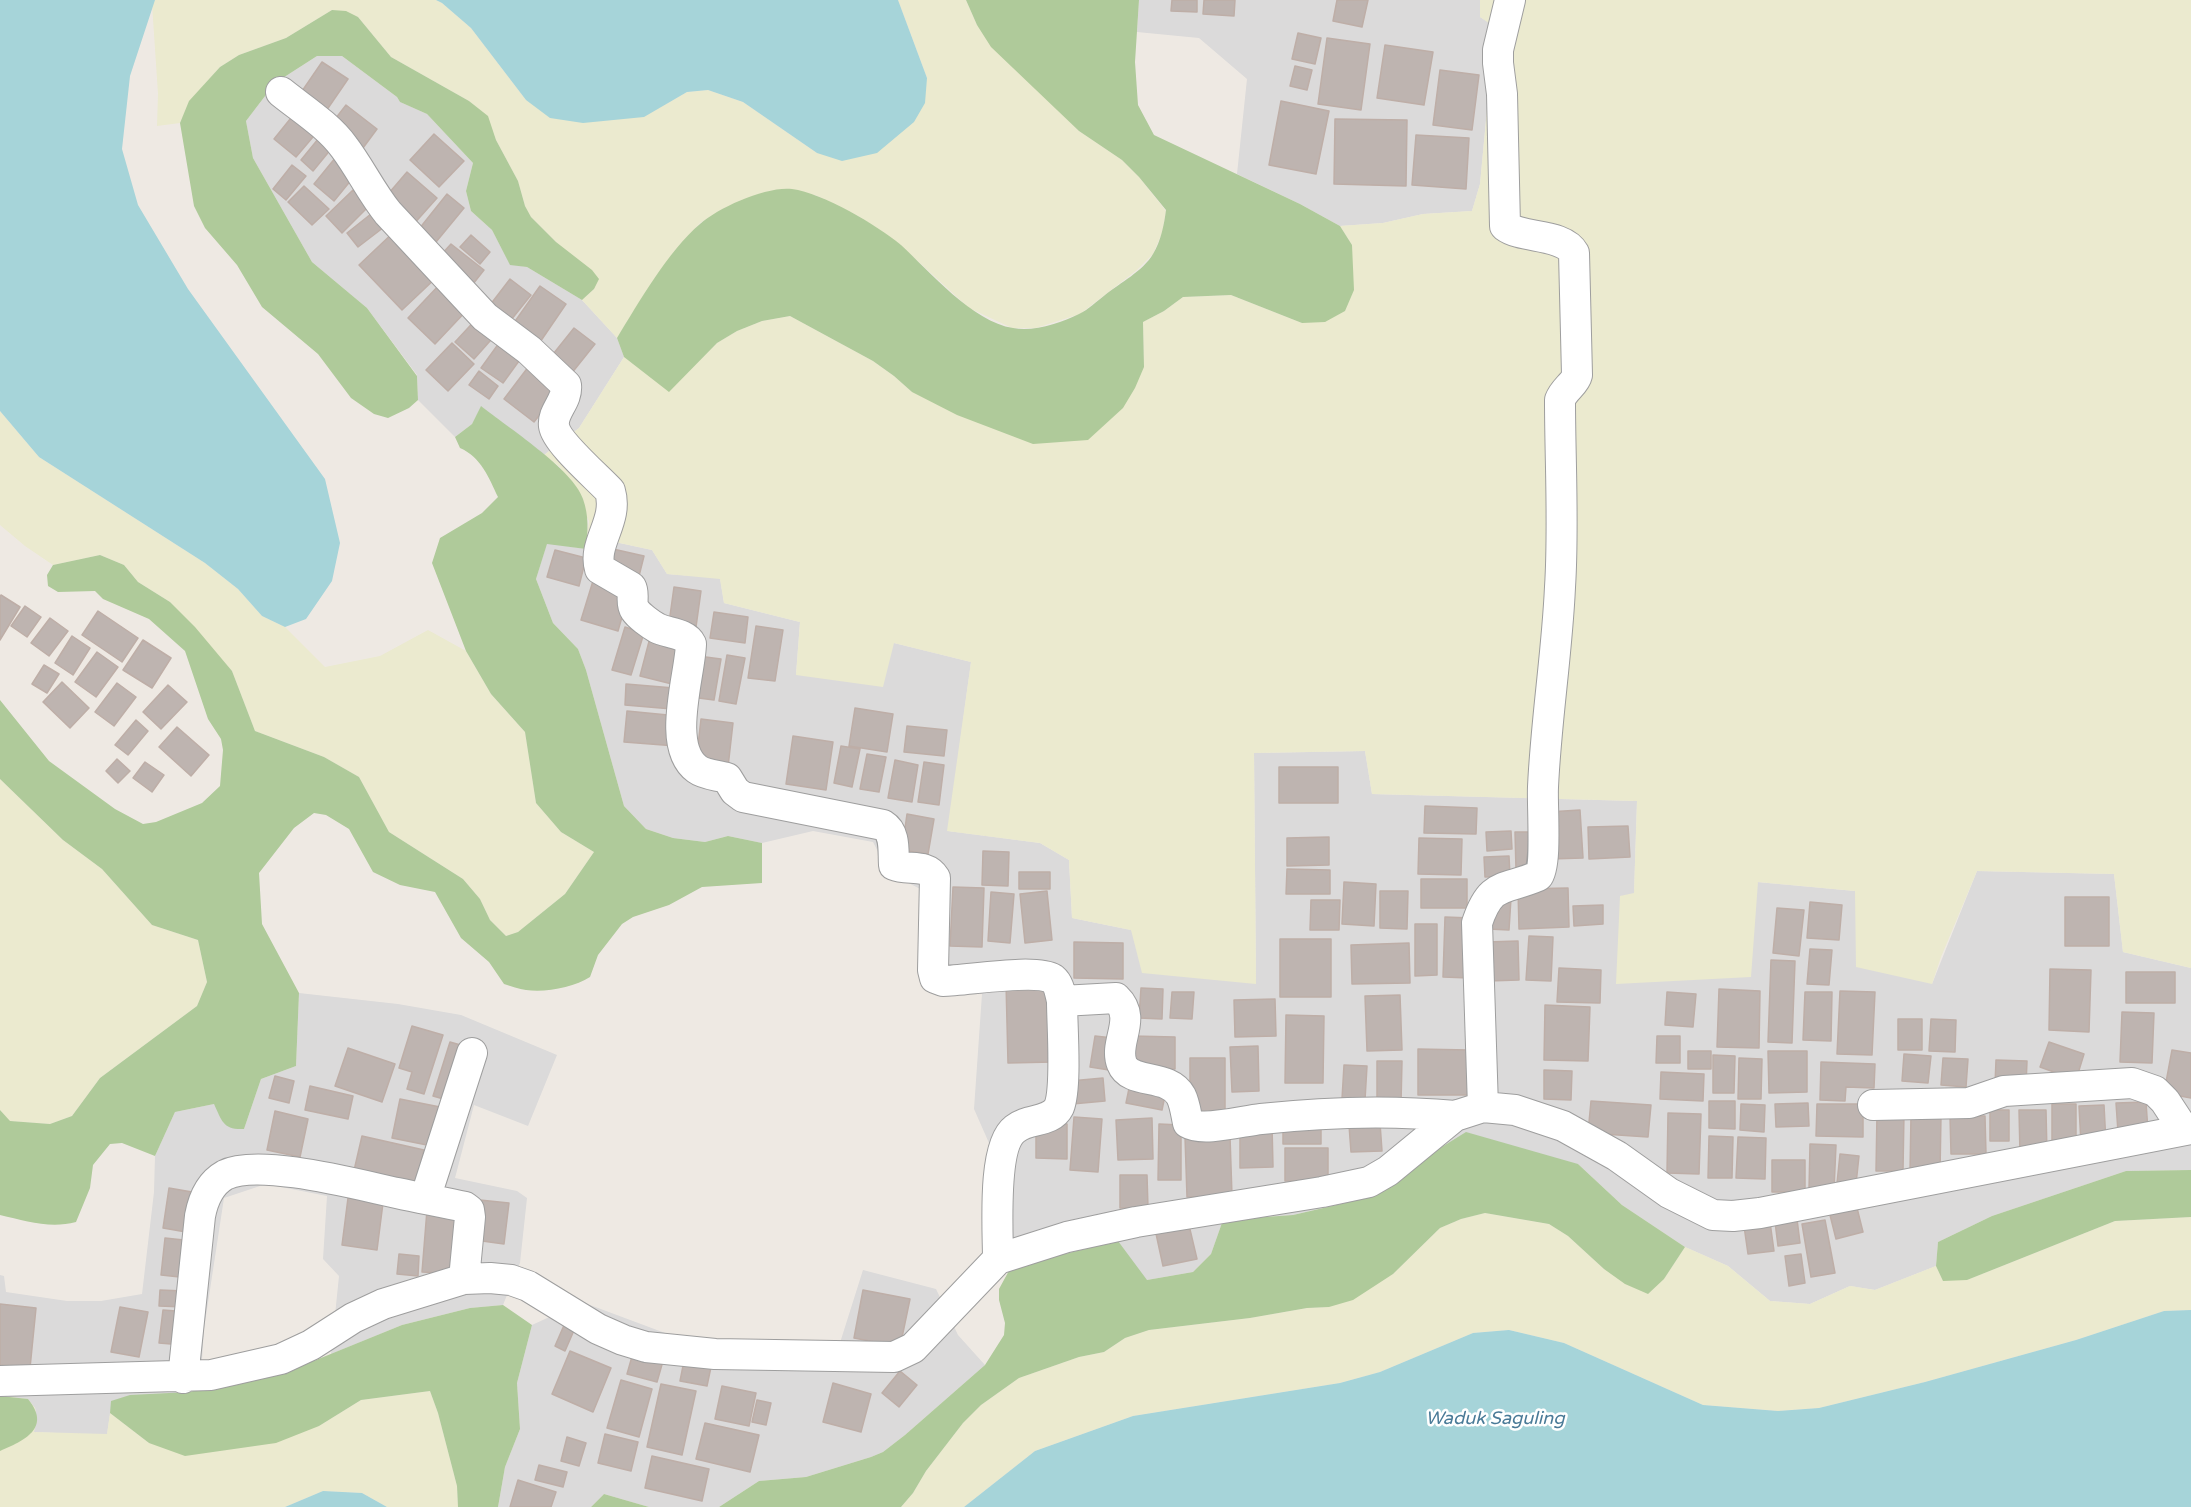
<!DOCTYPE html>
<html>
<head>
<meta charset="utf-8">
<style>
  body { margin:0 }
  canvas { display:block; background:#eee9e3 }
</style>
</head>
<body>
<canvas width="2191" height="1507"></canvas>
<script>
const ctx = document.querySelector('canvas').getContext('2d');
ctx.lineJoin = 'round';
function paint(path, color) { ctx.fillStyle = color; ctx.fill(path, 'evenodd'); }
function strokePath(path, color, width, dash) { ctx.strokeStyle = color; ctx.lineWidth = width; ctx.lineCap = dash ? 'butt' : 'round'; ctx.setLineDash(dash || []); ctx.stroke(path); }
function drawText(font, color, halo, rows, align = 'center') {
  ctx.font = font + ' "Varela Round",sans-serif'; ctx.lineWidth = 5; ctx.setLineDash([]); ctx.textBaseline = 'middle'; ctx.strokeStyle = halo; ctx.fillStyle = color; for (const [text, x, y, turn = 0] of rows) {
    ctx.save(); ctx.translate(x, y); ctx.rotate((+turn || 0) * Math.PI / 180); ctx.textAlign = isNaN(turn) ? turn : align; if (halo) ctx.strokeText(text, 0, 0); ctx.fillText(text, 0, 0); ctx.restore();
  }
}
const residential = new Path2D(`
  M1139 0H1480V17L1493 25V46L1480 184 1472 211 1423 214 1383 223 1340 226 1300 204 1237 174 1247 79 1199 38 1137 32Z
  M317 56H342L397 97 400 102 427 114 473 163 466 191 471 211 492 230 510 264 527 267 582 300 617 338 624 357 579 428 544 455 481 407 472 424 455 437 418 400 417 375 367 308 312 262 253 158 246 121 275 83Z
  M587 536 652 550 667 574 720 578 724 603 800 622 796 675 894 643 971 662 948 831 1040 843 1069 860 1072 918 1131 930 1256 984 1254 753 1365 751 1372 794 1637 801 1634 894 1621 896 1757 882 1855 891 1932 984 1977 871 2114 874 2123 952 2191 968V1170L2126 1171 1992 1216 1938 1242 1936 1266 1875 1290 1850 1286 1810 1304 1770 1301 1728 1266 1685 1247 1622 1205 1578 1164 1366 1194 1345 1203 1293 1215 1223 1220 1211 1254 1193 1272 1147 1280 1011 1267 988 1250 989 1143 974 1109 982 994 923 985 928 893 889 873 873 842 813 831 762 843 728 836 705 842 673 838 646 829 624 806 586 670 578 649 553 623 536 579 547 543 586 549Z
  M299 993 398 1004 461 1015 557 1055 528 1126 474 1105 455 1178 517 1191 527 1198 520 1263 503 1305 470 1308 402 1325 331 1354 339 1276 323 1259 327 1196 266 1184 224 1198 204 1329 200 1390 112 1401 107 1435 33 1432 37 1420 35 1408 28 1400 0 1396V1275L4 1276 6 1292 67 1301H101L142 1294 154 1192 155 1156 175 1112 214 1104 244 1129 261 1079 296 1066Z
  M863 1270 936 1289 958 1335 985 1365 905 1435 883 1452 871 1457 806 1477 759 1481 719 1507H649L604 1494 591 1507H498L505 1467 520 1429 517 1383 532 1325 582 1302 665 1333 720 1342 839 1346Z`);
const farmland = new Path2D(`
  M155 0H436L442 3 471 28 526 100 643 117 687 92 708 90 743 102 817 153 927 78 898 0H966L977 25 1079 131 1122 160 1139 177 1166 211 1162 233 1153 254 1137 270 1080 314 1036 328H1012L969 308 898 243 858 216 815 195 767 192 723 209 700 223 684 241 653 281 617 338 582 300 594 289 556 242 531 217 525 206 518 181 496 140 487 116 469 101 391 57 358 17 332 10 286 38 239 55 220 67 190 101 180 123 157 126 158 94 152 4Z
  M1480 0H2191V968L2123 952 2114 874 1977 871 1941 957 1932 984 1856 967 1855 891 1758 882 1751 977 1616 984 1620 896 1634 893 1637 801 1372 794 1365 751 1254 753 1256 984 1142 973 1131 930 1072 918 1069 860 1040 843 947 831 971 662 894 643 883 687 796 675 800 622 724 603 720 579 667 574 652 550 587 536 589 521 560 467 544 455 579 428 624 357 669 391 717 343 737 331 762 321 790 316 873 361 894 376 912 392 1144 367 1143 322 1164 311 1183 297 1231 295 1302 323 1352 245 1340 226 1383 223 1423 214 1472 211 1480 184 1493 46V26L1480 17Z
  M0 411 39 457 205 563 238 589 262 616 285 627 325 667 380 656 428 630 466 651 491 694 525 732 536 803 561 832 594 852 565 894 518 932 506 936 490 920 480 899 463 879 389 832 359 777 324 757 255 731 232 671 170 602 138 582 124 565 100 555 53 565 25 546 0 525Z
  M0 779 63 840 102 869 152 925 198 940 207 982 197 1006 100 1078 72 1116 50 1124 9 1121 0 1110Z
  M1485 1213 1549 1224 1568 1236 1604 1269 1664 1279 1685 1247 1728 1266 1770 1301 1810 1304 1850 1286 1875 1290 1936 1266 1943 1280H1967L2115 1221 2191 1217V1310L2164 1311 2076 1340 1925 1382 1819 1408 1778 1411 1703 1405 1564 1343 1509 1330 1473 1333 1380 1372 1340 1383 1133 1416 1035 1451 964 1507H901L913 1493 926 1471 963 1423 981 1405 1019 1378 1079 1357 1104 1352 1125 1338 1149 1330 1250 1318 1307 1308 1329 1307 1393 1274 1440 1228 1461 1219Z
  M430 1391 438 1413 457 1486 458 1507H387L362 1493 323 1491 285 1507H0V1396L28 1399 35 1408 37 1420 34 1432 107 1434 110 1413 149 1443 319 1426 361 1400Z`);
const forest = new Path2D(`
  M966 0H1139L1135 62 1138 105 1154 135 1300 204 1340 226 1352 245 1354 290 1345 311 1325 322 1302 323 1231 295 1183 297 1164 311 1143 322 1144 367 1135 388 1123 408 1088 440 1033 444 957 415 912 392 894 376 873 361 790 316 762 321 737 331 717 343 669 392 624 357 617 338C639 302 668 251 700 224 719 207 767 186 792 189 823 193 877 225 901 245 930 272 973 322 1013 328 1034 332 1061 323 1079 314 1088 310 1097 301 1105 295 1120 283 1143 271 1153 254 1161 241 1164 225 1166 210L1139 177 1122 160 1079 131 991 47 977 25Z
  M332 10 346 11 358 17 391 57 469 101 488 116 496 140 518 181 525 206 531 217 556 242 592 270 599 279 594 289 582 300 527 267 510 265 492 230 471 211 466 191 473 163 427 114 400 102 397 97 342 56H317L275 83 246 121 253 158 312 262 367 308 417 376 418 400 409 408 388 418 374 414 351 398 318 354 262 307 237 265 205 228 194 206 180 123 189 101 220 67 239 55 286 38Z
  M481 406C506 426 574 470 583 499 589 516 588 531 586 549L547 544 536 579 553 623 578 649 586 670 624 806 646 829 673 838 705 842 728 836 762 843V883L702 887 669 905 633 917 622 924 598 955 590 977C574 987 546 993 526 990 519 989 511 986 504 984L489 962 461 938 435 892 400 885 373 872 349 829 326 815 314 813 294 828 259 873 262 924 299 993 296 1066 261 1079 244 1129C223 1130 222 1121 214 1104L175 1112 155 1156 122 1143 110 1144 93 1165 90 1188 76 1222C50 1229 26 1221 0 1215V1110L10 1121 50 1124 72 1116 100 1078 197 1006 207 982 198 940 152 925 102 869 63 840 0 779V700L49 761 115 809 143 824 156 822 202 803 220 786 223 750 221 739 208 719 185 651 149 619 103 599 95 591 58 592 48 586 47 575 53 565 100 555 124 565 138 582 170 602 195 627 232 671 255 731 324 757 359 777 389 832 463 879 480 899 490 920 506 936 518 932 565 894 594 852 561 832 536 803 525 732 491 694 466 651 432 563 440 538 482 513 498 497C489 478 481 457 460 448L455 437 472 424Z
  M1466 1132 1578 1164 1622 1205 1685 1247 1664 1279 1648 1294 1625 1284 1604 1269 1568 1236 1549 1224 1485 1213 1461 1219 1440 1228 1393 1274 1353 1300 1329 1307 1307 1308 1250 1318 1149 1330 1125 1338 1104 1352 1079 1357 1019 1378 981 1405 963 1423 926 1471 913 1493 901 1507H719L759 1481 806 1477 871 1457 883 1452 905 1435 985 1365 1004 1335 1005 1323 999 1300V1289L1011 1267 1118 1241 1147 1280 1193 1272 1211 1254 1223 1220 1293 1215 1345 1203 1366 1194Z
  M2191 1170V1217L2115 1221 1967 1280 1943 1281 1936 1266 1938 1242 1992 1216 2126 1171Z
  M503 1305 532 1325 517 1383 520 1429 505 1467 498 1507H458L457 1486 438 1413 430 1391 361 1400 319 1426 276 1443 185 1456 149 1443 110 1413 111 1401 130 1395 189 1392 262 1376 311 1362 402 1325 470 1308Z
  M0 1396 28 1399C52 1428 24 1441 0 1451Z
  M604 1494 649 1507H591Z`);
const water = new Path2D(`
  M0 0H155L130 76 122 149 138 205 188 289 325 479 340 543 332 581 306 619 285 627 262 616 238 589 205 563 39 457 0 411Z
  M436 0H898L927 78 925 103 914 122 877 153 842 161 817 153 743 102 708 90 687 92 644 117 583 123 550 118 526 100 471 28 442 3Z
  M2191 1310V1507H964L1035 1451 1133 1416 1340 1383 1380 1372 1473 1333 1509 1330 1564 1343 1703 1405 1778 1411 1819 1408 1925 1382 2076 1340 2164 1311Z
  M323 1491 362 1493 387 1507H285Z`);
const building = new Path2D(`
  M1172 0H1197V12L1171 11Z
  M1204 0H1235L1234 16 1203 14Z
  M1337 0H1368L1362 27 1333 21Z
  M1298 33 1321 38 1315 64 1292 59Z
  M1327 38 1370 44 1361 110 1318 104Z
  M1385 45 1433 52 1424 105 1377 98Z
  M322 62 348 79 324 114 298 97Z
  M1295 66 1312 70 1307 90 1290 86Z
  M1440 70 1479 75 1472 130 1433 125Z
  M1281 101 1329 111 1316 174 1269 165Z
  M346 105 377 129 360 152 329 127Z
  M295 113 318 131 296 157 274 139Z
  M1335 119 1407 120 1406 186 1334 184Z
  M323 133 336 143 313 171 301 160Z
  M434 134 464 161 439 187 410 160Z
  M1416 135 1469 138 1466 189 1412 185Z
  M336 157 356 174 334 201 314 184Z
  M292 165 306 176 286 200 273 189Z
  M407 172 437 198 412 226 383 200Z
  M304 186 329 209 312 225 288 202Z
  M353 190 369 206 342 233 326 216Z
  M447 194 464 208 436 242 419 229Z
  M376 210 388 224 358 247 347 233Z
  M396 230 439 275 402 310 359 265Z
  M471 235 490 252 480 264 460 247Z
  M451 244 484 270 473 284 439 257Z
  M510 279 531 295 507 325 487 309Z
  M441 283 469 308 435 344 408 318Z
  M540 286 566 304 538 345 511 327Z
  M480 315 498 332 474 359 455 342Z
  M574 328 595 344 571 374 550 358Z
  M502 339 524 354 503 383 481 368Z
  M452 343 474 364 448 391 426 370Z
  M529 366 559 390 534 422 504 399Z
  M479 371 498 386 489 399 469 385Z
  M613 549 644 556 639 576 609 570Z
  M555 550 586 558 579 586 547 577Z
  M593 581 629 592 618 631 581 620Z
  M674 587 701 591 696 627 669 623Z
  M1 595 20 607 0 640V596Z
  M25 606 41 617 27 637 11 626Z
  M98 611 138 638 122 662 82 635Z
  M714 612 748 617 745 643 710 638Z
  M50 618 68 631 49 656 31 643Z
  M756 626 783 630 775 681 748 678Z
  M625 627 644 633 631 675 612 670Z
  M652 630 688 640 676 685 640 676Z
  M72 636 90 648 73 675 55 663Z
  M143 640 171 658 152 688 123 670Z
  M97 652 118 667 96 697 75 682Z
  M727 655 745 658 736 704 719 701Z
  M698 656 721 659 714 700 691 697Z
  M44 665 59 674 47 693 32 684Z
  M62 682 89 708 70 728 43 702Z
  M117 683 136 697 114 726 95 712Z
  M626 684 674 688 672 709 625 705Z
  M168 685 187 702 161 729 143 712Z
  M855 708 893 714 887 752 849 746Z
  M627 711 678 716 676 746 624 742Z
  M701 719 733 723 728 767 696 763Z
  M136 720 148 731 128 755 115 745Z
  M907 726 947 730 944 756 904 752Z
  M177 727 209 755 191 776 159 747Z
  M793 736 833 742 826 790 786 784Z
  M841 746 860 749 852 787 834 783Z
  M867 754 886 757 879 792 860 789Z
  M117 759 130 771 118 783 106 771Z
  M895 760 918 765 912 802 888 798Z
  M145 762 164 775 152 792 133 778Z
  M924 762 944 765 939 805 918 802Z
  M1279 767H1338V803H1279Z
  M1425 806 1477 808 1476 834 1424 833Z
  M1580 810 1583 858 1550 859 1548 812Z
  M907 814 934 819 928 854 902 850Z
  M1628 826 1630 857 1589 859 1588 827Z
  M1511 831 1512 849 1487 851 1486 832Z
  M1515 832H1539L1540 870H1516Z
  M1329 837V865L1287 866V838Z
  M1419 838 1462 839 1461 875 1418 874Z
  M983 851 1009 852 1008 886 982 885Z
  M1509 856 1510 876 1485 877 1484 857Z
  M1287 869 1330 870V894H1286Z
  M1019 872H1050V889H1019Z
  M1421 879H1467V908H1421Z
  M1344 882 1376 884 1374 926 1342 924Z
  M953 887 984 888 982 947 950 946Z
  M1568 888 1569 927 1519 929 1518 889Z
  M1047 891 1052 940 1025 943 1020 894Z
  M1380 891H1408L1407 929 1380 928Z
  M991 892 1014 894 1010 943 988 941Z
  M1489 897 1511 898 1509 930 1488 929Z
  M2065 897H2109V946H2065Z
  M1311 900H1340L1339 930H1310Z
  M1810 902 1842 905 1839 940 1807 938Z
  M1603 905V924L1574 926 1573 906Z
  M1777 908 1804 910 1799 956 1773 953Z
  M1445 917 1471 918 1469 978 1443 977Z
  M1415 924H1437V975L1415 976Z
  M1529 936 1553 937 1551 981 1526 980Z
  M1280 939H1331V997H1280Z
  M1518 941 1519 980 1488 981 1486 942Z
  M1074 942 1123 943V979L1074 978Z
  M1409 943 1410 983 1352 984 1351 945Z
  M1810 949 1832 950 1829 985 1807 984Z
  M1771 960 1795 961 1792 1043 1768 1042Z
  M1559 968 1601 970 1600 1003 1557 1002Z
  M2050 969 2091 970 2089 1032 2049 1030Z
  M2126 972H2175V1003H2126Z
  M1052 982 1053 1062 1008 1063 1006 983Z
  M1141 988 1163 989 1162 1019 1139 1018Z
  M1719 989 1760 991 1759 1048 1717 1047Z
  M1840 991 1875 992 1872 1055 1837 1054Z
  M1172 992H1194L1192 1019 1170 1018Z
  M1667 992 1696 994 1693 1027 1665 1025Z
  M1805 992H1832L1831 1041 1803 1040Z
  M1400 995 1402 1050 1367 1051 1365 996Z
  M1275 999 1276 1036 1235 1037 1234 1000Z
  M1545 1005 1590 1007 1588 1061 1544 1060Z
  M2122 1012 2154 1013 2152 1063 2120 1062Z
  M1286 1015 1324 1016 1323 1083H1285Z
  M1898 1019H1922V1050H1898Z
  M1931 1019 1956 1020 1955 1052 1929 1051Z
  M412 1026 443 1035 424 1094 407 1089 412 1072 399 1068Z
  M1095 1036 1113 1038 1109 1070 1090 1067Z
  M1132 1036 1175 1037V1069L1132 1068Z
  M1657 1036H1680V1063H1656Z
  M450 1042 471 1048 454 1102 433 1096Z
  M2049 1042 2084 1054 2076 1080 2040 1067Z
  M1258 1046 1259 1091 1232 1092 1230 1047Z
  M348 1048 395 1064 382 1102 335 1086Z
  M1418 1049 1469 1050V1095H1418Z
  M2172 1050 2191 1053V1098L2164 1093Z
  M1688 1051H1711V1069H1688Z
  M1768 1051H1807V1092L1769 1093Z
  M1904 1054 1931 1056 1928 1083 1902 1081Z
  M1713 1055 1735 1056 1734 1093H1713Z
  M1190 1058H1225V1118L1190 1119Z
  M1739 1058 1762 1059 1761 1099H1738Z
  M1943 1058 1968 1059 1966 1087 1941 1085Z
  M1996 1060 2027 1061 2026 1086 1995 1085Z
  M1377 1061H1402L1401 1104H1377Z
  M1821 1062 1875 1064 1874 1088 1846 1087 1845 1101 1820 1100Z
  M1344 1065 1367 1066 1365 1100 1342 1099Z
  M1544 1070 1572 1071 1571 1100 1544 1099Z
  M1661 1072 1704 1074 1703 1101 1660 1099Z
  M275 1076 294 1081 289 1103 269 1098Z
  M1103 1078 1105 1101 1072 1104 1070 1081Z
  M1131 1079 1167 1086 1162 1110 1126 1103Z
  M310 1086 353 1096 348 1119 305 1110Z
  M400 1099 445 1108 437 1147 392 1138Z
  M1591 1101 1651 1105 1648 1137 1588 1133Z
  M1709 1101H1735V1129L1709 1128Z
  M2146 1102 2148 1131 2118 1132 2116 1103Z
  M1808 1103 1809 1126 1776 1127 1775 1104Z
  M1741 1104 1765 1105 1764 1132 1740 1130Z
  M1817 1104H1863V1137L1816 1136Z
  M2052 1104H2076V1148H2052Z
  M2104 1105 2106 1143 2081 1144 2079 1106Z
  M1990 1110H2009V1141H1990Z
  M2019 1110H2046L2047 1154H2020Z
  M275 1111 308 1119 300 1157 267 1150Z
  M1668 1113 1701 1114 1699 1174 1667 1173Z
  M1877 1113H1904L1903 1171H1876Z
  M1911 1115 1941 1116 1940 1173H1910Z
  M1950 1116H1985L1986 1154H1951Z
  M1074 1117 1102 1119 1098 1172 1070 1170Z
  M1152 1118 1153 1159 1118 1160 1116 1120Z
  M1283 1122H1321V1144H1283Z
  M1380 1123 1382 1151 1351 1152 1349 1125Z
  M1036 1124H1067V1159L1036 1158Z
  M1159 1124 1181 1125V1180H1158Z
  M1272 1125 1273 1167 1240 1168V1126Z
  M362 1136 424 1150 415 1189 353 1175Z
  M1230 1136 1232 1196 1187 1197 1185 1137Z
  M1709 1136 1733 1137 1732 1178H1708Z
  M1738 1137 1766 1138 1765 1179 1736 1178Z
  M1810 1144 1836 1145 1834 1190 1809 1189Z
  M1285 1148H1328V1181H1285Z
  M1840 1154 1859 1156 1856 1184 1837 1183Z
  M1772 1160H1805V1192H1772Z
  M1120 1175H1147L1148 1208H1120Z
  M169 1188 192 1192 186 1232 163 1228Z
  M348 1198 383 1203 377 1250 342 1245Z
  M480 1200 509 1203 504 1244 475 1240Z
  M1857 1208 1863 1232 1836 1239 1830 1215Z
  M427 1210 464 1213 459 1274 422 1272Z
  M1797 1219 1800 1243 1778 1246 1775 1222Z
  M1825 1220 1835 1273 1811 1277 1802 1224Z
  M1188 1221 1197 1259 1163 1266 1155 1229Z
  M1770 1222 1774 1251 1748 1254 1744 1226Z
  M165 1238 193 1241 189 1278 161 1275Z
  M399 1254 419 1256 418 1276 397 1274Z
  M1801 1254 1805 1283 1789 1286 1785 1256Z
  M160 1290 184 1291V1307L159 1306Z
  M863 1290 910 1299 900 1347 854 1338Z
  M0 1304 36 1308 30 1368 0 1365Z
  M120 1307 148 1312 139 1357 111 1352Z
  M163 1310 176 1311 171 1344 159 1343Z
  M565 1323 575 1328 565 1351 555 1346Z
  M570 1351 611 1368 593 1412 552 1394Z
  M633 1353 663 1361 657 1382 627 1374Z
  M684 1361 711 1367 707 1386 680 1381Z
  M900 1371 917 1385 899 1407 882 1393Z
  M621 1380 652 1389 639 1437 607 1428Z
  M833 1383 871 1394 861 1432 823 1422Z
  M661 1384 696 1391 682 1455 647 1447Z
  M722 1386 756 1393 749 1426 715 1419Z
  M757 1400 771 1403 766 1425 752 1422Z
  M705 1423 759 1435 750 1472 696 1459Z
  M605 1434 638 1442 631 1471 598 1463Z
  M567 1437 586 1443 579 1466 561 1461Z
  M652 1456 709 1469 702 1501 645 1488Z
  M539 1465 567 1472 563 1487 535 1480Z
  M518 1480 556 1492 551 1507H510Z`);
const minor = new Path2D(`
  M281 92C302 109 328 125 344 147 360 168 371 192 388 213L485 317 529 350 566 385C568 401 552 411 554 426 556 442 597 477 610 491 619 521 592 543 600 569L631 587C635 594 630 603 635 610 639 616 650 624 657 628 667 633 686 633 691 644 690 676 666 746 697 769 705 775 717 775 727 778L735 791 743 797 883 825C896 833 893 851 894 865 908 871 926 863 935 878L933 970 935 978 943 981C966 981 1035 968 1053 979 1059 984 1060 993 1062 1001
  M1873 1105 1969 1103 2004 1091 2132 1083 2155 1091 2165 1101 2184 1130
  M1483 1107 1477 923C1491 881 1503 891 1538 876 1547 866 1542 804 1543 787 1546 720 1557 654 1560 587 1564 525 1560 462 1560 400 1564 389 1575 384 1577 375L1574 253C1563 233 1522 239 1505 226L1502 94 1498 63V50L1510 0
  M425 1199 472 1053
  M998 1259C998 1231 992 1146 1015 1129 1028 1118 1051 1123 1059 1107 1067 1087 1062 1025 1062 1001L1116 998C1138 1019 1113 1042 1122 1064 1130 1085 1169 1073 1181 1096 1185 1104 1186 1114 1188 1123 1203 1132 1242 1121 1261 1119 1324 1112 1391 1110 1455 1116
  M183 1378 200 1216C203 1200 209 1184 225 1175 259 1158 359 1185 397 1193 420 1198 442 1202 465 1207L469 1210 470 1217 464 1279
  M0 1381 211 1375 281 1359 311 1345 353 1318 383 1304 464 1279 490 1278 511 1280 528 1286 598 1329 623 1340 646 1347 715 1354 894 1357 913 1348 998 1259 1067 1237 1136 1222 1322 1192 1369 1182 1388 1171 1455 1116 1483 1107 1515 1110 1563 1126 1617 1156 1669 1193 1713 1215 1733 1216 1760 1213 2191 1129`);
const waterNames = [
  ["Waduk Saguling",1495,1419]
];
paint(residential, '#dbdada');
paint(farmland, '#ebeacf');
paint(forest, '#afca9a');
paint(water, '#a6d4d9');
paint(building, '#beb4b0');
strokePath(building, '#beaea7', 1.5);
strokePath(minor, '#9e9e9e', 32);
strokePath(minor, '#fff', 30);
drawText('italic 18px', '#497a97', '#fff', waterNames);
</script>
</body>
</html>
